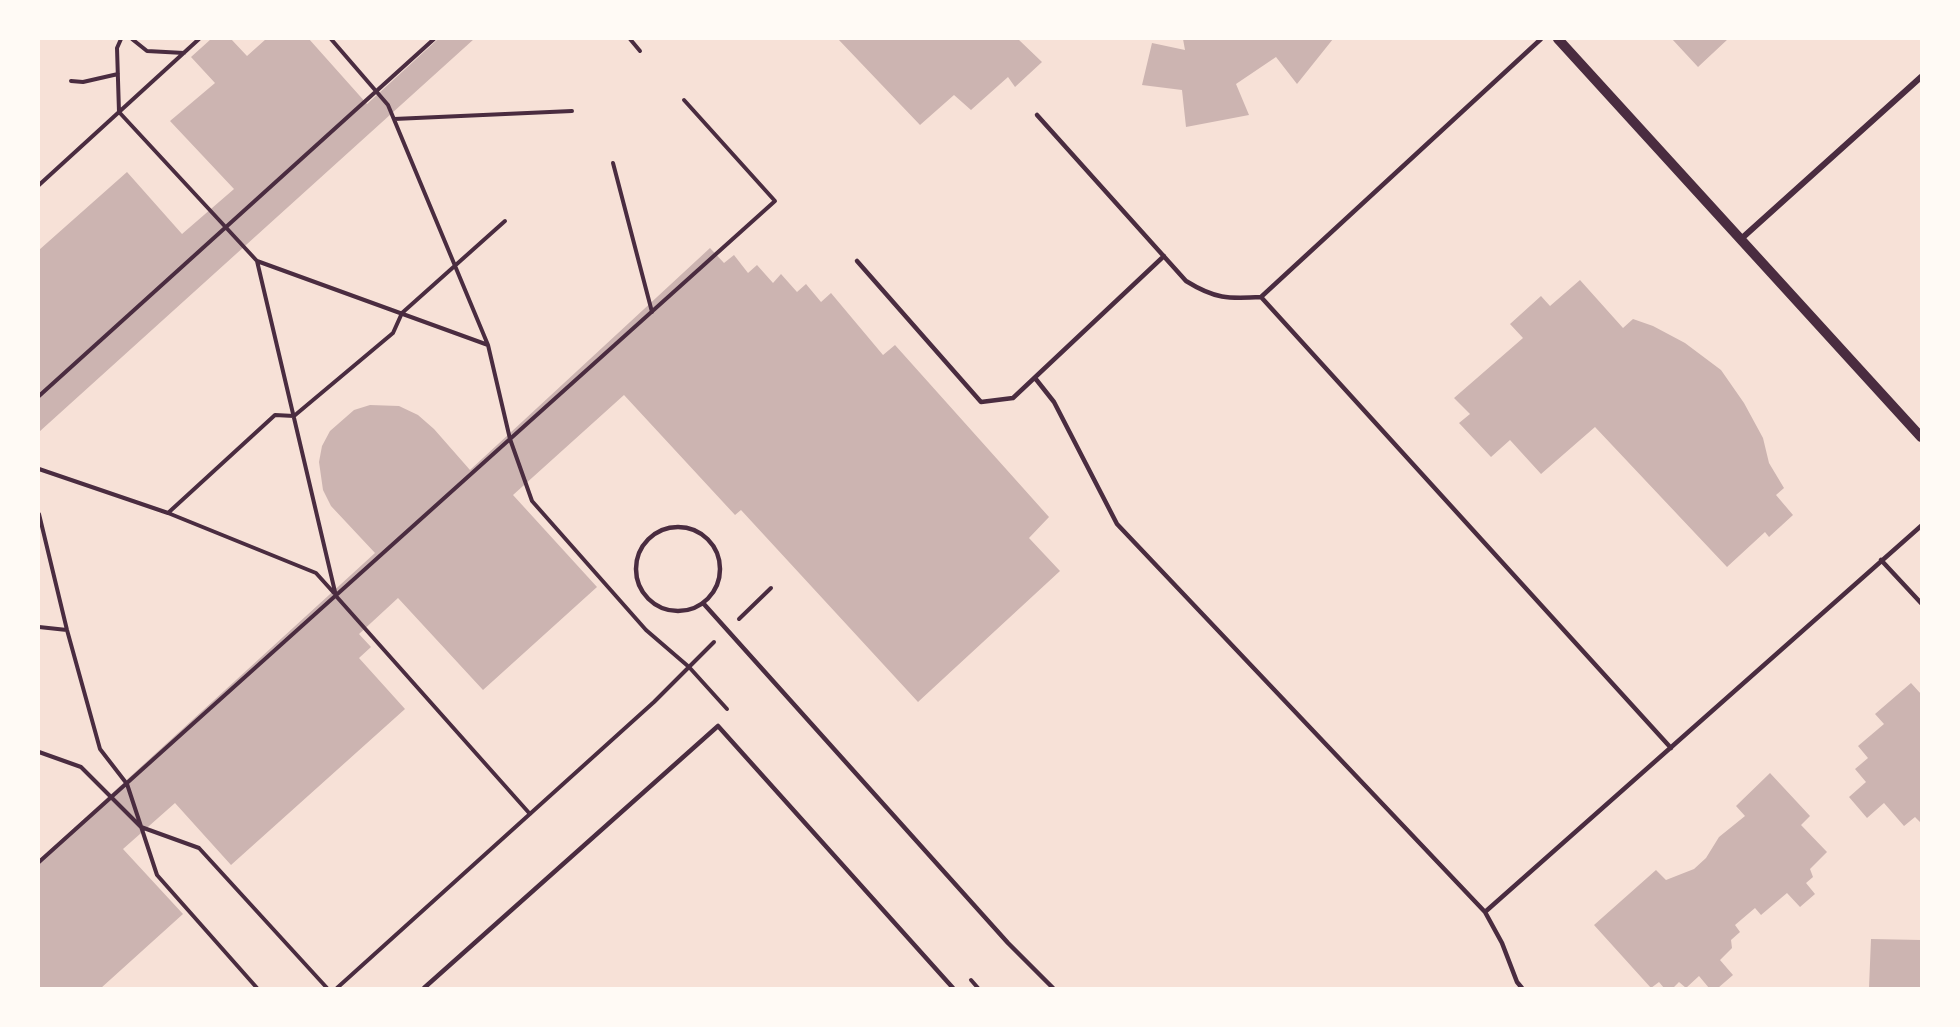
<!DOCTYPE html>
<html>
<head>
<meta charset="utf-8">
<style>
  body { margin:0 }
  #map { position:relative; width:1960px; height:1027px; overflow:hidden; background:#f7e1d7; font-family:"Roboto Condensed",sans-serif }
  canvas { display:block }
  .frame { position:absolute; inset:0; border:40px solid #fffaf5; pointer-events:none }
</style>
</head>
<body>
<div id="map">
<canvas width="1960" height="1027"></canvas>
<div class="frame"></div>
</div>
<script>
const ctx = document.querySelector('canvas').getContext('2d');
ctx.lineJoin = 'round';
function paint(path, color) { ctx.fillStyle = color; ctx.fill(path, 'evenodd'); }
function strokePath(path, color, width, dash) { ctx.strokeStyle = color; ctx.lineWidth = width; ctx.lineCap = dash ? 'butt' : 'round'; ctx.setLineDash(dash || []); ctx.stroke(path); }
const building = new Path2D(`
  M211 39H231L247 56 266 39H309L367 104 438 39H474L39 432V250L127 172 182 234 234 189 170 121 215 83 191 57Z
  M838 39H1018L1042 62 1015 87 1008 77 971 110 954 95 920 125Z
  M1183 39H1333L1297 84 1276 57 1236 84 1249 115 1186 127 1182 90 1142 85 1152 43 1185 50Z
  M1672 39H1728L1698 67Z
  M710 248 724 263 734 255 748 273 757 265 773 283 781 274 797 292 806 284 821 302 831 293 883 355 895 345 1049 517 1029 538 1060 571 918 702 741 510 735 515 624 395 513 495 597 587 483 690 398 598 359 634 371 647 359 658 405 709 231 865 175 803 123 849 183 914 101 988H39V860L375 553 331 506 323 490 319 462 322 446 330 431 354 410 370 405 399 406 418 415 434 429 470 470Z
  M1580 280 1623 328 1633 319 1653 326 1685 343 1721 370 1744 403 1763 438 1769 463 1784 488 1776 495 1793 515 1769 537 1765 532 1727 567 1595 427 1541 474 1510 440 1491 457 1459 423 1470 414 1454 398 1523 338 1510 324 1541 296 1550 306Z
  M1911 683 1921 694V823L1915 817 1904 826 1884 803 1867 818 1849 797 1866 782 1855 769 1868 758 1858 746 1884 724 1875 714Z
  M1770 773 1810 816 1801 825 1827 852 1810 869 1813 877 1806 883 1815 894 1800 907 1787 893 1761 915 1755 908 1735 925 1740 932 1731 940 1732 948 1720 960 1733 975 1718 988H1709L1699 976 1686 988 1679 982 1673 988H1664L1659 982 1651 988 1594 925 1656 870 1666 880 1694 869 1706 858 1719 837 1745 816 1736 806Z
  M1871 939 1921 940V988H1869Z`);
const path = new Path2D(`
  M121 39 117 48 119 112 257 261 336 596 530 814
  M132 39 147 51 184 53
  M331 39 388 105 488 345
  M630 39 640 51
  M71 81 83 82 118 74
  M394 119 572 111
  M613 163 652 312
  M39 185 199 39
  M257 261 488 345 510 439 532 501 646 630 689 667 727 709
  M39 396 434 39
  M39 469 168 513 316 573 334 593
  M168 513 275 415 294 416 393 333 402 313 505 221
  M39 514 67 630 100 749 127 784 157 875 257 988
  M739 619 771 588
  M39 627 67 630
  M39 752 81 767 141 827 199 848 327 988
  M39 862 775 201 684 100
  M971 980 978 988
  M337 988 654 702 714 642`);
const service = new Path2D(`
  M1037 115 1186 281C1215 299 1228 299 1261 297L1541 39
  M857 261 981 402 1013 398 1164 256
  M1261 297 1671 748
  M1035 378 1054 402 1117 524 1485 912 1921 526
  M636 569a42 42 0 1 1 84 0a42 42 0 1 1-84 0Z
  M1881 560 1921 603
  M703 603 1008 943 1053 988
  M1485 912 1502 943 1517 982 1522 988
  M424 988 718 726 953 988`);
const minor = new Path2D(`
  M1741 239 1921 77`);
const tertiary = new Path2D(`
  M1558 39 1921 437`);
paint(building, '#ccb4b1');
strokePath(path, '#4a2c40', 4);
strokePath(service, '#4a2c40', 4.5);
strokePath(minor, '#4a2c40', 6);
strokePath(tertiary, '#4a2c40', 10);
</script>
</body>
</html>
